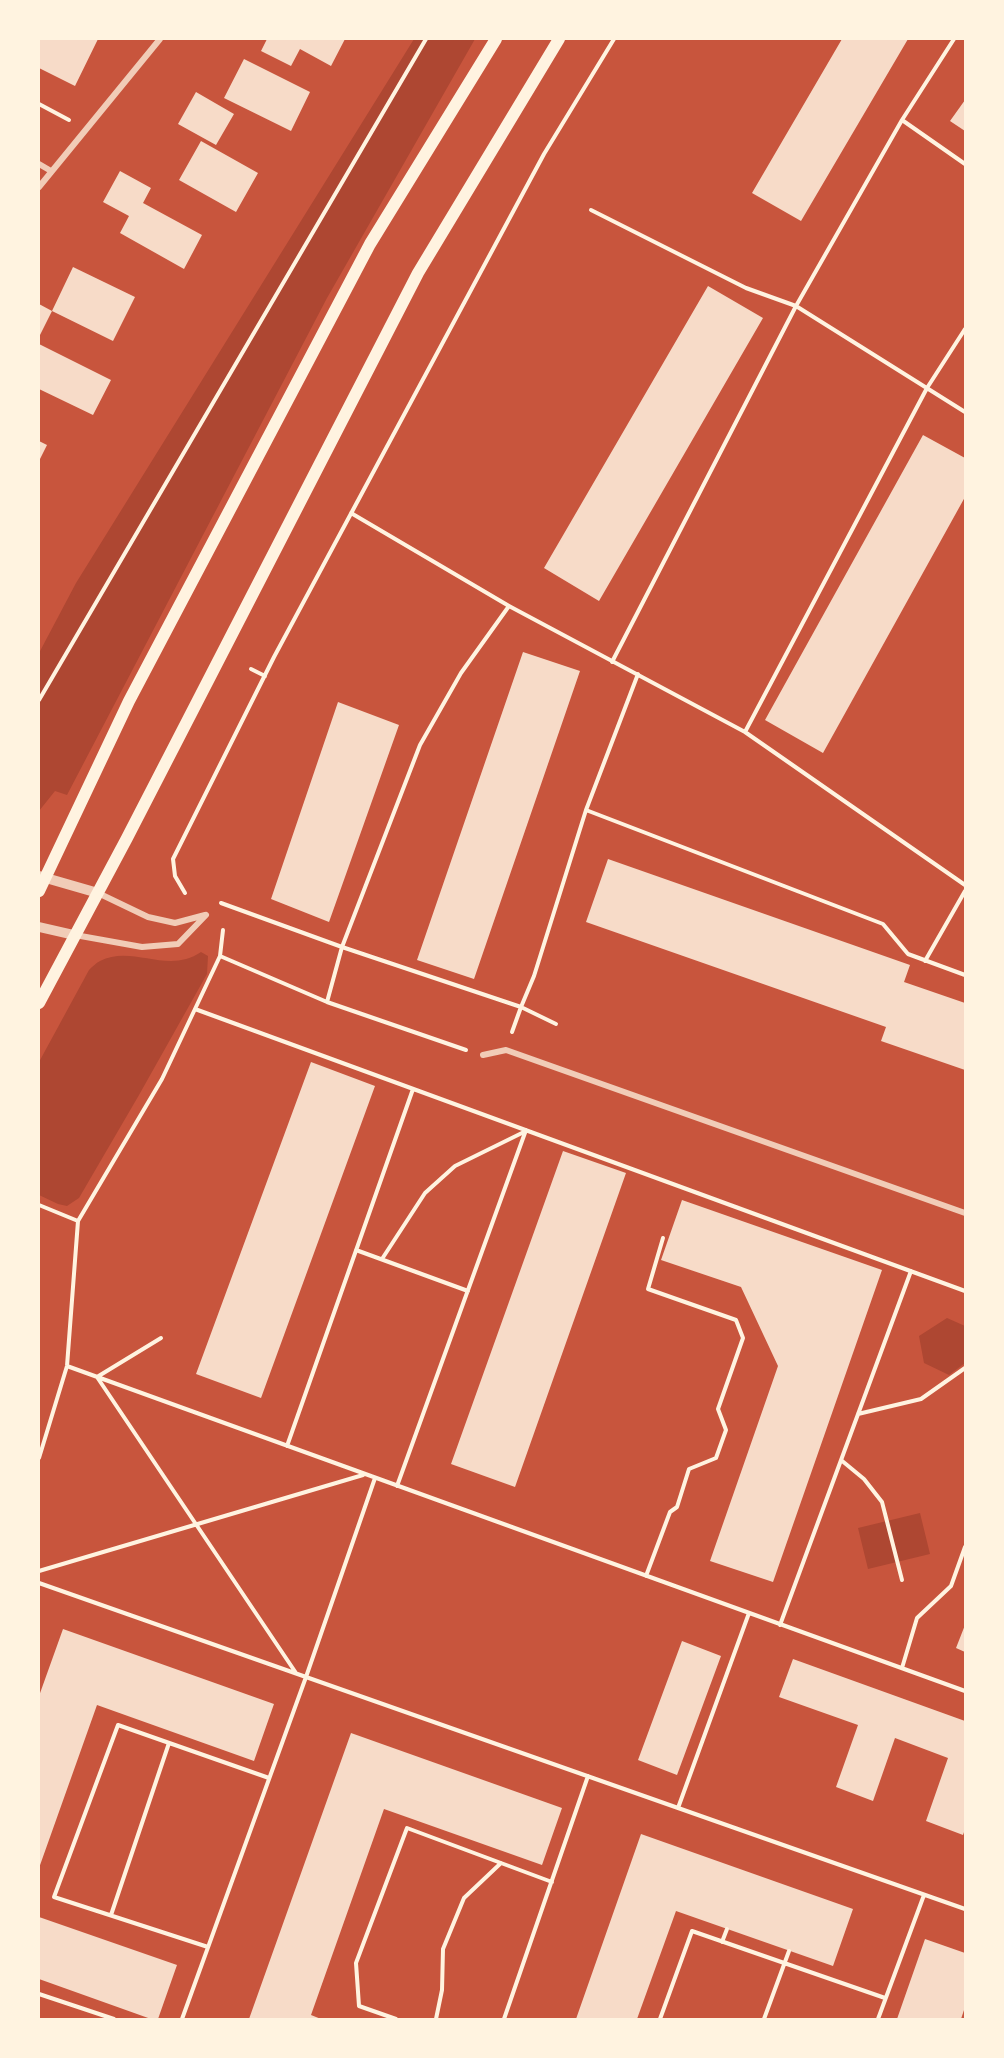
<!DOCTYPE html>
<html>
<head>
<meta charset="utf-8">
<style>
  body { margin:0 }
  #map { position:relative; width:1004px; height:2058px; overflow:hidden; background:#c8553d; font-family:"Archivo Narrow",sans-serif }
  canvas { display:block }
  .frame { position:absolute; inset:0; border:40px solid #fff3e0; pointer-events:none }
</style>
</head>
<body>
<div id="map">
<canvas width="1004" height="2058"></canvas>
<div class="frame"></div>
</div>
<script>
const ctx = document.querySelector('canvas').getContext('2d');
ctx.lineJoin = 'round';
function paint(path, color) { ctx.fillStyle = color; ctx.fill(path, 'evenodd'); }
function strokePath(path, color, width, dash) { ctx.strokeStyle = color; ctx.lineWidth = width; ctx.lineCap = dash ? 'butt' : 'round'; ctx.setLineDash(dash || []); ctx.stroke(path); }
const green = new Path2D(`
  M414 39H475L327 298 67 795 55 791 39 811V653L76 583Z
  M201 952 208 956 207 974 139 1095 79 1198 67 1206 58 1204 39 1195V1062L89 970C92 967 96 963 100 961 132 944 168 975 201 952Z
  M947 1318 965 1326V1363L949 1375 924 1363 919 1336Z
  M920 1513 930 1554 868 1569 858 1528Z`);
const building = new Path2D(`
  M39 39 54 40 98 39 75 86 39 68Z
  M267 39H345L331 66 300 49 291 66 261 51Z
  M842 39H908L801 221 752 193Z
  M244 59 310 92 291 131 224 98Z
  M196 92 234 114 216 145 178 124Z
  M965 100V131L950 121Z
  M201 141 258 173 236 212 179 180Z
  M120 171 151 188 143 203 202 235 184 269 120 233 129 216 103 202Z
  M73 267 135 297 113 341 52 311Z
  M708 286 763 318 599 601 544 568Z
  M39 304 52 311 39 337Z
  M39 344 111 380 93 415 39 389Z
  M923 435 965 458V497L823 753 765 720Z
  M39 441 47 445 39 461Z
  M523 652 580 671 474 979 417 960Z
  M338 702 399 725 329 922 271 899Z
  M608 859 910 965 904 982 965 1003V1070L881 1041 886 1027 586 922Z
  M311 1062 375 1086 261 1398 196 1374Z
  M563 1151 626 1173 515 1487 451 1464Z
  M682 1200 882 1270 773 1582 710 1561 778 1366 741 1287 661 1260Z
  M965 1625V1652L956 1648Z
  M63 1629 274 1704 254 1761 97 1705 39 1868V1696Z
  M682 1641 721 1656 677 1775 638 1760Z
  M793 1659 965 1721V1829L963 1835 926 1821 948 1758 895 1738 873 1801 836 1787 858 1725 779 1697Z
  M351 1733 562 1808 542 1865 384 1809 311 2015 321 2019H249Z
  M641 1834 853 1909 833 1966 676 1911 637 2019H576Z
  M39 1917 177 1965 158 2019H151L39 1979Z
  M925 1939 965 1953V2007L961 2019H897Z`);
const path = new Path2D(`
  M954 39 902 120 965 164
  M39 104 69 120
  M591 210 746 288 796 306 965 412
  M351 513 509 606 745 732 965 885
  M612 662 796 306 902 120
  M251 669 265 676
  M39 700 426 39
  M745 732 927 388 965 329
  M586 810 883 924 908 954 965 975
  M185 893 175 876 173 859 274 657 544 154 614 39
  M221 903 342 947 521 1007 512 1032
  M220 956 327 1002 466 1050
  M925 961 965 891
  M327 1002 342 947 420 745 461 673 509 606
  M195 1009 965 1291
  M556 1024 521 1007 534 976 586 810 638 674
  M39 1205 78 1221
  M356 1250 468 1291
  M382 1259 425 1193 455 1166 526 1131
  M161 1338 97 1377 296 1673
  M67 1366 965 1691
  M858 1414 921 1399 965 1368
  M287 1446 413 1089
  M39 1458 67 1366 78 1221 162 1079 220 956 223 930
  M841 1460 864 1479 882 1502 902 1580
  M397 1486 526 1130
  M39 1571 363 1475
  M646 1576 670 1512 677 1507 689 1469 716 1458 726 1430 718 1409 743 1338 736 1320 648 1289 663 1238
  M39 1583 965 1909
  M780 1625 911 1271
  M902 1668 917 1618 951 1586 965 1547
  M678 1808 749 1613
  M111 1915 169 1743
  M722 1942 727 1929
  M208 1947 54 1897 118 1725 269 1778
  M39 1994 114 2019
  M182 2019 306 1677 375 1478
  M396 2019 359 2006 356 1963 407 1828 552 1882
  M436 2019 442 1990 443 1949 464 1898 501 1863
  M504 2019 588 1776
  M660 2019 692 1931 885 1998
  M764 2019 789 1951
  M878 2019 924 1895`);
const minor = new Path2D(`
  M39 164 51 171
  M39 187 160 39
  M98 893 148 917 175 923 205 915
  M75 935 142 947 178 944 206 915
  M483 1055 506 1050 965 1213`);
const tertiary = new Path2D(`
  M39 876 98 893
  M39 927 74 935`);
const secondary = new Path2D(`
  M39 891 129 701 370 244 496 39
  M39 1003 127 838 418 273 559 39`);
paint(green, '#ae4732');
paint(building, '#f7dbc8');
strokePath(path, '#fff3e0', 4);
strokePath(minor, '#f1ccb7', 6);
strokePath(tertiary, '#f1ccb7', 10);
strokePath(secondary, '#fff3e0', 12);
</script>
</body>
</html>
